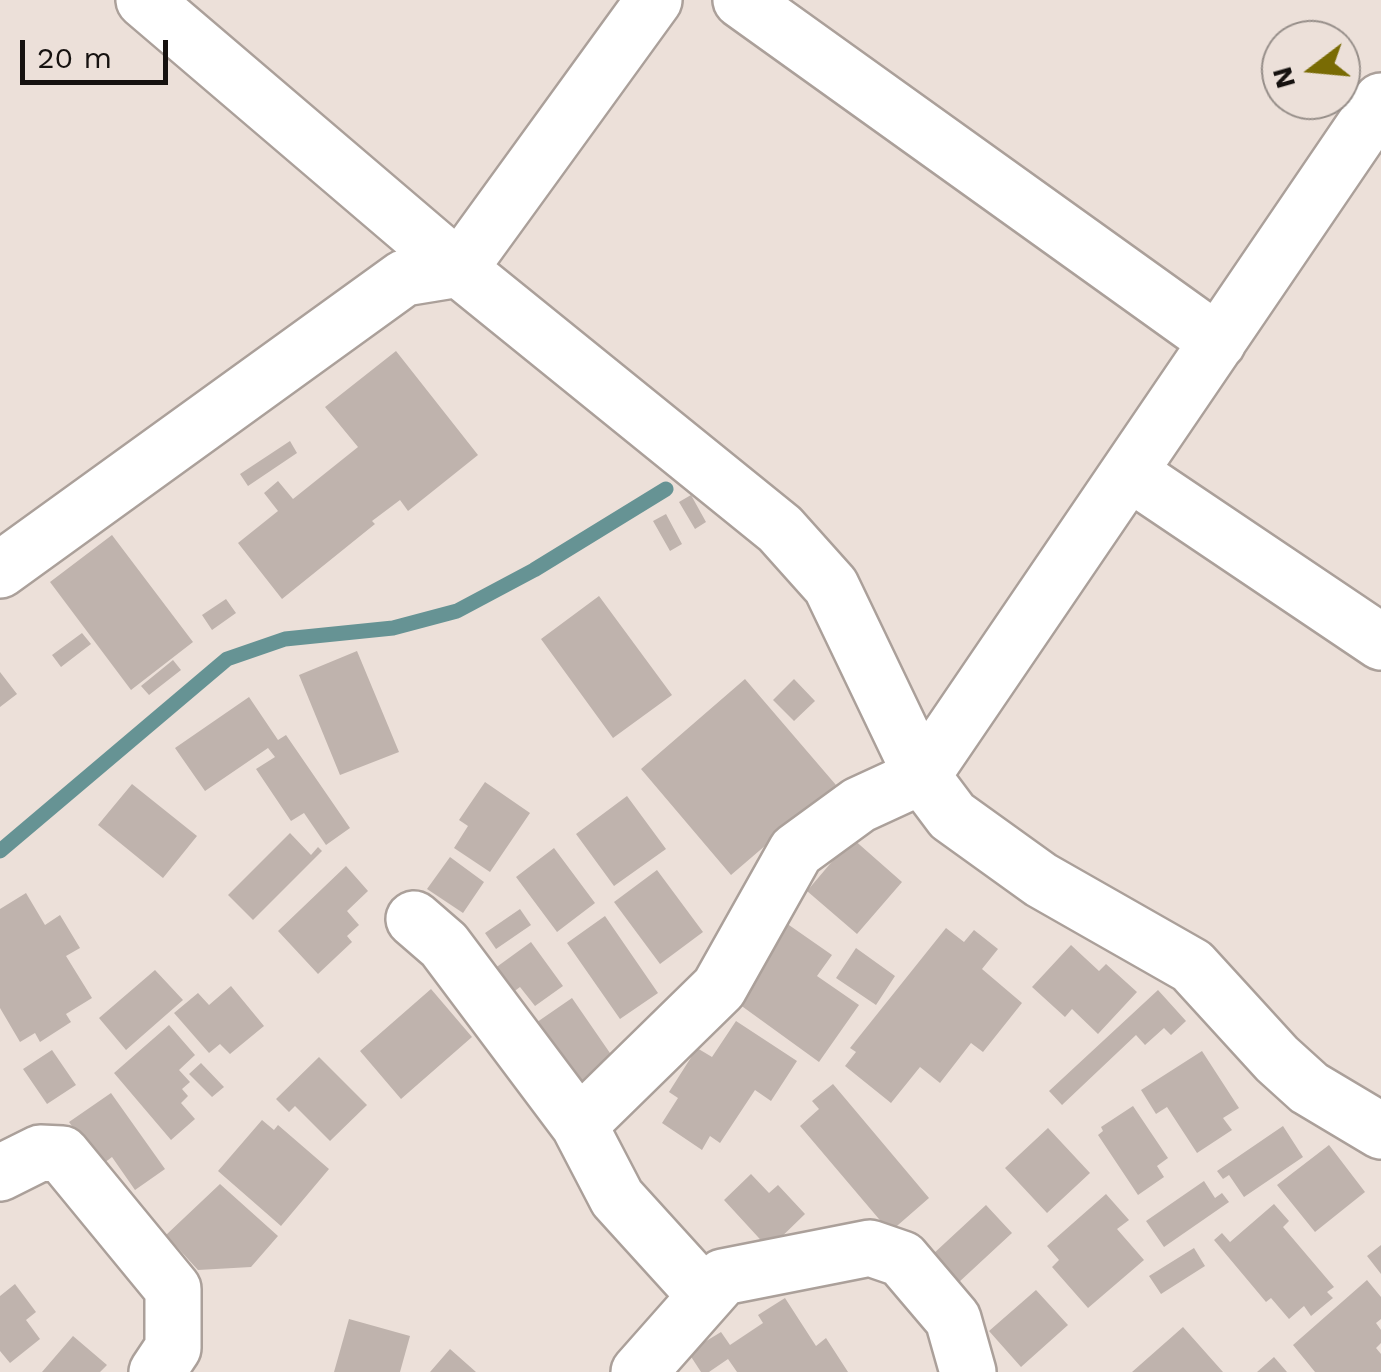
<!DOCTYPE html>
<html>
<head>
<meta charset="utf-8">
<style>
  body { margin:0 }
  #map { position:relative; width:1381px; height:1372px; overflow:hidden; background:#ece0d9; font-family:"Work Sans",sans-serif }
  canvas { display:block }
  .north { position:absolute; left:1261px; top:20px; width:100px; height:100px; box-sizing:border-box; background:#ece0d9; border:2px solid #968e89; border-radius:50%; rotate:254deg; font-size:28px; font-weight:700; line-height:40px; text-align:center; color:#161210 }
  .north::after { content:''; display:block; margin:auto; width:35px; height:45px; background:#796b04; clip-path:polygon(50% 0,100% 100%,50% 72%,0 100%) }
  .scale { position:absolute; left:20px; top:40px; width:148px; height:45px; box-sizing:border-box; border:5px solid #161210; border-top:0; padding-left:12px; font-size:30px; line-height:35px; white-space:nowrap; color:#161210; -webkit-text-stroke:8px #ece0d9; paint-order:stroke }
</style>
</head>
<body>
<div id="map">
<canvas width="1381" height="1372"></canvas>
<div class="north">N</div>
<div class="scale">20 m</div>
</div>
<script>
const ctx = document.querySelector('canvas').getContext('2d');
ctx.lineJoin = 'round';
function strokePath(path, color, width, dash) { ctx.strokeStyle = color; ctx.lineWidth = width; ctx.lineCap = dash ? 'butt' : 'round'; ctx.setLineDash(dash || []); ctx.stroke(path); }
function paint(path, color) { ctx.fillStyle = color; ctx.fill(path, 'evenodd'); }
const stream = new Path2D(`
  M0 851 227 659 285 639 393 628 457 611 534 570 666 489`);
const building = new Path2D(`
  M396 351 478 455 408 511 400 500 372 521 375 524 282 599 238 543 278 511 264 493 278 481 293 499 358 447 325 407Z
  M290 441 297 453 248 486 240 474Z
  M691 495 706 522 695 529 679 502Z
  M666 514 682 544 670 551 653 521Z
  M112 535 193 642 131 690 50 582Z
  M599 596 672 695 613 738 541 639Z
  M226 599 236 613 212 630 202 615Z
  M82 633 91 644 61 667 52 655Z
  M357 651 399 752 340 775 299 675Z
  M173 660 181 670 149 695 141 686Z
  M0 672 17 694 0 707Z
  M745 679 836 785 731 875 641 769Z
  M794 679 815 701 794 721 773 700Z
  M249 697 278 740 286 735 350 828 326 845 304 813 291 821 256 769 275 757 268 748 205 791 175 748Z
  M485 782 530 813 490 872 454 848 468 826 459 820Z
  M132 784 197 836 163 878 98 825Z
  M627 796 666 849 614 886 576 834Z
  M290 833 311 855 318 847 322 851 253 920 228 895Z
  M852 838 902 882 857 934 807 891Z
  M554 848 595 903 557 932 516 877Z
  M450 857 484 882 463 913 427 889Z
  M346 866 368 891 347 911 359 925 347 936 352 942 318 974 278 931Z
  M657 870 703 932 660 964 614 902Z
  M26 893 45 925 60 915 80 948 66 956 92 998 66 1014 71 1022 40 1042 35 1033 20 1042 0 1008V909Z
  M520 909 531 925 496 949 485 933Z
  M605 916 658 993 620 1019 567 943Z
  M776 916 832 955 817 976 859 1005 819 1062 732 999Z
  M946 928 964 942 974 930 998 949 982 969 1022 1003 983 1052 971 1043 940 1083 920 1067 891 1103 845 1066 856 1052 850 1048Z
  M531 942 563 986 535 1006 520 987 504 999 487 974Z
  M1071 945 1099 971 1106 964 1137 992 1098 1034 1072 1009 1065 1017 1032 987Z
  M856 948 895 976 876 1005 836 978Z
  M155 970 183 1000 126 1050 99 1018Z
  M231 986 264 1026 230 1054 220 1044 209 1053 174 1013 198 993 209 1005Z
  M431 989 472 1037 401 1099 360 1051Z
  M1158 990 1186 1021 1171 1035 1164 1028 1145 1045 1136 1035 1062 1105 1049 1091Z
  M572 998 621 1069 589 1092 566 1059 554 1067 527 1029Z
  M736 1021 797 1061 771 1101 755 1090 720 1143 710 1136 702 1150 662 1123 678 1098 669 1092 697 1048 712 1057Z
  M169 1025 195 1055 179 1070 190 1082 182 1089 188 1096 181 1103 195 1119 171 1140 114 1073Z
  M52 1050 76 1085 47 1104 23 1069Z
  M1202 1051 1239 1108 1223 1118 1232 1130 1197 1153 1167 1107 1156 1114 1141 1090Z
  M319 1057 367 1105 330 1141 295 1106 289 1112 276 1099Z
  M201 1063 224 1087 212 1097 189 1074Z
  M833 1084 929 1198 890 1232 800 1126 819 1109 812 1101Z
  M111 1093 165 1169 135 1190 112 1157 100 1166 69 1122Z
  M1133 1106 1168 1158 1157 1166 1164 1177 1138 1195 1098 1135 1103 1131 1101 1127Z
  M262 1120 274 1130 278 1125 329 1169 281 1226 218 1171Z
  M1283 1126 1303 1157 1244 1197 1229 1175 1223 1179 1217 1171Z
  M1048 1128 1090 1173 1047 1213 1005 1168Z
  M1329 1145 1365 1192 1315 1232 1277 1185Z
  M751 1174 769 1193 778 1185 805 1214 769 1249 724 1200Z
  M1204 1181 1215 1198 1222 1193 1229 1202 1164 1247 1146 1221Z
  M220 1184 278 1236 251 1267 198 1270 166 1235Z
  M1106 1194 1129 1220 1117 1229 1144 1260 1088 1308 1052 1267 1059 1260 1047 1246Z
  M1274 1204 1289 1221 1283 1227 1334 1287 1327 1292 1333 1298 1311 1316 1304 1306 1289 1319 1271 1298 1266 1302 1214 1240 1222 1233 1230 1242Z
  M986 1205 1012 1233 958 1283 932 1255Z
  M1381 1245V1274L1367 1256Z
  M1194 1248 1205 1266 1161 1294 1149 1276Z
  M1367 1280 1381 1297V1319L1376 1323 1381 1330V1343L1376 1348 1381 1354V1372H1315L1293 1345Z
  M15 1284 36 1312 26 1320 40 1339 10 1363 0 1351V1296Z
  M1036 1290 1068 1325 1021 1367 989 1331Z
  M785 1298 816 1346 826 1338 848 1372H737L728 1359 709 1372H701L688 1352 721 1332 730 1345 763 1323 758 1315Z
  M349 1319 410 1336 400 1372H334Z
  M1183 1327 1223 1372H1132Z
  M73 1336 107 1365 100 1372H42Z
  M450 1349 476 1372H430Z
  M1274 1357 1287 1372H1257Z`);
const minor = new Path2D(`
  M144 0 459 269 780 529 831 586 922 776 952 816 1041 880 1192 966 1277 1059 1309 1088 1381 1131
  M741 0 1218 342
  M1130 473 1381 642
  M0 570 404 278 459 269 654 0
  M414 919 444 945 579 1125 617 1198 706 1296
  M579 1125 719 988 796 851 859 805 922 776 1381 101
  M0 1173 40 1153 62 1154 173 1289V1348L157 1372
  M639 1372 723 1277 870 1248 902 1259 953 1319 968 1372`);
strokePath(stream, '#669394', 15);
paint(building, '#bfb3ad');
strokePath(minor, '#aba09a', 60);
strokePath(minor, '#fff', 55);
</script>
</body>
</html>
